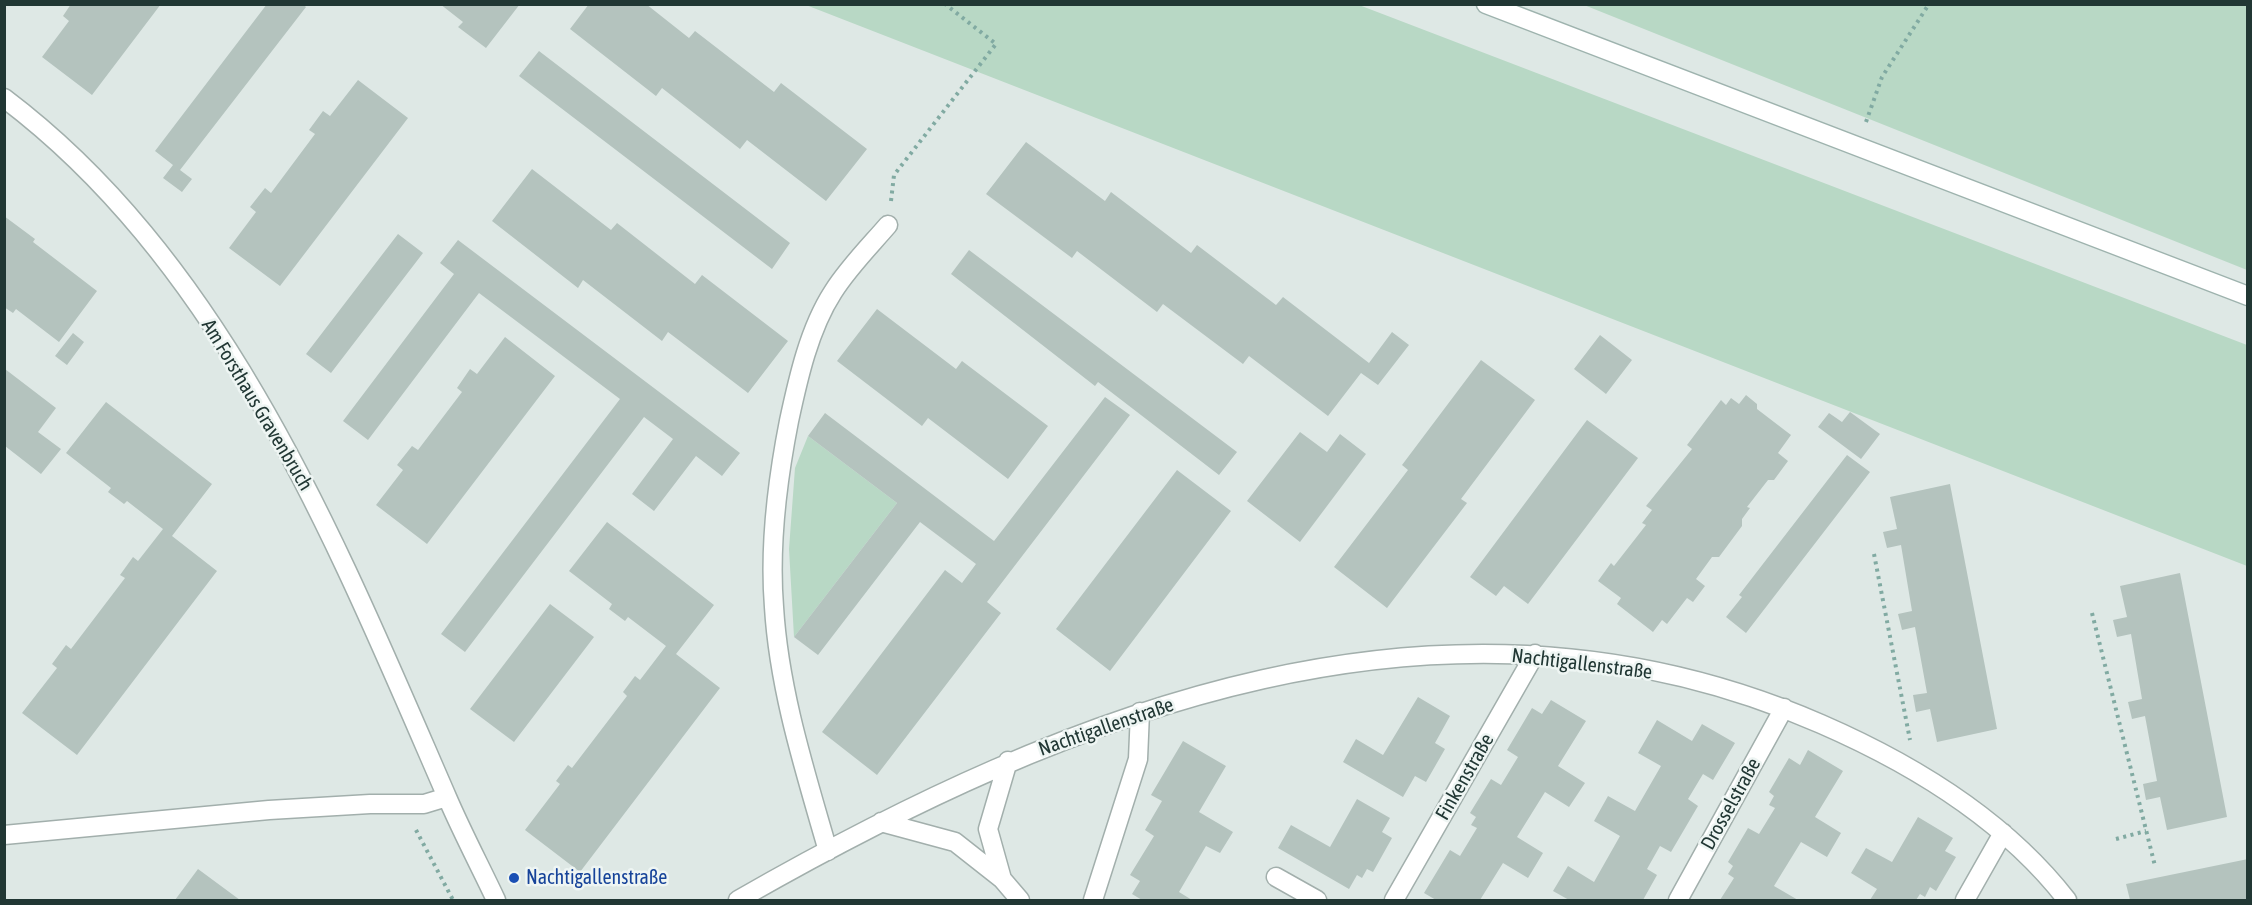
<!DOCTYPE html>
<html>
<head>
<meta charset="utf-8">
<style>
  body { margin:0 }
  #map { position:relative; width:2252px; height:905px; overflow:hidden; background:#dee8e5; font-family:"Asap Condensed",sans-serif }
  canvas { display:block }
  .frame { position:absolute; inset:0; border:6px solid #213734; pointer-events:none }
</style>
</head>
<body>
<div id="map">
<canvas width="2252" height="905"></canvas>
<div class="frame"></div>
</div>
<script>
const ctx = document.querySelector('canvas').getContext('2d');
ctx.lineJoin = 'round';
function paint(path, color) { ctx.fillStyle = color; ctx.fill(path, 'evenodd'); }
function strokePath(path, color, width, dash) { ctx.strokeStyle = color; ctx.lineWidth = width; ctx.lineCap = dash ? 'butt' : 'round'; ctx.setLineDash(dash || []); ctx.stroke(path); }
function drawText(font, color, halo, rows, align = 'center') {
  ctx.font = font + ' "Asap Condensed",sans-serif'; ctx.lineWidth = 5; ctx.setLineDash([]); ctx.textBaseline = 'middle'; ctx.strokeStyle = halo; ctx.fillStyle = color; for (const [text, x, y, turn = 0] of rows) {
    ctx.save(); ctx.translate(x, y); ctx.rotate((+turn || 0) * Math.PI / 180); ctx.textAlign = isNaN(turn) ? turn : align; if (halo) ctx.strokeText(text, 0, 0); ctx.fillText(text, 0, 0); ctx.restore();
  }
}
const green = new Path2D(`
  M806 5H1359L2247 345V566Z
  M1584 5H2247V270Z
  M808 436 897 503 794 637 789 549 795 468Z`);
const building = new Path2D(`
  M71 4H161L92 95 42 57 69 21 63 16Z
  M267 4H303L306 7 180 170 192 179 182 192 163 178 173 165 155 151Z
  M440 4H520L486 48 458 27 463 22Z
  M589 4H646L689 38 695 31 774 92 781 83 867 149 826 201 747 140 740 149 662 88 656 96 570 29Z
  M539 51 790 243 772 269 519 76Z
  M358 80 408 118 280 286 229 248 256 212 250 207 265 188 271 193 315 134 309 130 323 111 330 116Z
  M1026 142 1105 201 1111 192 1191 253 1197 245 1276 305 1283 297 1369 363 1392 332 1409 345 1378 385 1361 373 1328 416 1249 356 1243 364 1163 304 1157 312 1077 251 1072 258 986 194Z
  M532 169 611 230 617 223 695 284 702 275 788 341 748 393 668 332 662 341 583 280 578 288 492 221Z
  M4 216 35 239 33 242 97 291 59 342 16 309 13 313 4 307Z
  M398 234 423 253 331 373 306 354Z
  M458 240 740 453 722 476 696 456 654 511 632 494 673 439 644 417 465 652 441 634 620 399 479 293 368 440 343 421 454 274 440 263Z
  M969 250 1237 452 1219 475 1098 382 1095 386 951 274Z
  M877 309 956 369 962 361 1048 426 1008 479 928 418 922 426 837 361Z
  M73 333 84 342 67 365 55 356Z
  M1600 335 1632 360 1606 394 1574 369Z
  M505 337 555 376 427 544 376 505 403 470 397 465 412 446 418 450 462 392 457 388 470 369 477 374Z
  M1481 360 1535 400 1461 499 1467 503 1387 608 1334 567 1408 470 1402 465Z
  M5 369 56 408 38 432 61 449 41 474 5 446Z
  M1746 395 1757 404V409L1791 435 1778 453 1788 461 1774 480H1768L1747 507 1750 508 1742 519V526L1719 557H1712L1696 579 1705 586 1693 602 1687 598 1667 624 1662 620 1653 632 1617 604 1621 598 1598 581 1611 563 1614 566 1646 525 1642 523 1652 510 1646 506 1692 449 1687 445 1721 400 1726 405 1731 398 1739 404Z
  M1105 397 1130 415 987 602 1001 613 877 775 822 732 945 570 962 583 976 564 920 522 818 655 794 637 897 503 808 436 825 413 994 541Z
  M106 402 212 484 172 536 217 571 77 755 22 713 57 668 52 664 66 645 71 649 125 578 120 575 133 557 138 561 163 529 127 501 124 504 108 492 111 488 66 453Z
  M1850 412 1880 434 1861 459 1818 427 1829 413 1842 422Z
  M1587 420 1638 458 1528 604 1504 586 1496 596 1470 577Z
  M1300 432 1327 452 1340 434 1366 454 1300 542 1247 501Z
  M1847 455 1870 472 1746 633 1726 617 1742 597 1739 595Z
  M1177 470 1231 511 1110 671 1056 629Z
  M1950 484 1997 729 1937 742 1930 709 1916 712 1913 695 1927 693 1915 627 1902 630 1898 614 1912 611 1901 545 1887 548 1883 532 1897 529 1890 497Z
  M607 522 714 605 676 654 720 688 580 872 525 830 560 784 556 781 568 765 572 768 627 696 623 692 635 676 640 680 666 646 628 617 625 621 609 609 612 604 569 571Z
  M2180 573 2227 817 2167 830 2160 797 2146 800 2143 784 2157 781 2145 716 2132 719 2128 702 2142 699 2131 634 2117 637 2113 620 2127 617 2120 586Z
  M550 604 594 637 514 742 470 709Z
  M1418 697 1450 716 1435 743 1445 749 1426 782 1415 776 1403 797 1343 762 1356 739 1383 755Z
  M1551 700 1586 721 1558 766 1585 783 1569 807 1545 792 1517 837 1543 853 1528 878 1503 863 1480 900H1436L1424 893 1450 850 1460 856 1477 828 1471 825 1476 817 1470 813 1491 779 1501 785 1518 757 1507 750 1532 708 1542 714Z
  M1657 720 1692 741 1702 724 1735 743 1713 780 1703 774 1688 799 1698 806 1671 852 1660 846 1647 869 1657 875 1643 900H1569L1553 891 1568 866 1594 882 1620 836 1594 821 1608 796 1635 811 1661 766 1638 753Z
  M1183 741 1226 766 1199 812 1233 832 1220 853 1206 846 1179 892 1192 900H1142L1132 894 1140 881 1130 875 1154 836 1145 830 1162 801 1151 795Z
  M1808 750 1843 771 1815 817 1841 833 1827 857 1801 842 1774 886 1798 900H1720L1734 878 1728 874 1733 866 1728 862 1748 828 1759 834 1775 808 1769 805 1774 796 1769 792 1789 758 1800 765Z
  M1357 799 1390 818 1382 832 1392 838 1373 872 1367 869 1362 878 1357 875 1349 889 1278 848 1291 825 1330 847Z
  M1918 817 1953 838 1945 851 1956 857 1936 891 1930 887 1925 897 1920 894 1916 900H1870L1877 889 1851 873 1866 848 1892 862Z
  M2248 859V900H2130L2126 884Z
  M198 869 240 900H175Z`);
const path = new Path2D(`
  M1866 122 1882 77 1929 4
  M891 201 894 175 996 44 945 4
  M1874 554 1910 740
  M2092 613 2155 866
  M416 830 453 900
  M2116 839 2146 831`);
const street = new Path2D(`
  M4 98C227 266 339 549 447 797 462 832 480 866 496 900
  M1008 761 988 829 1002 879 1020 900
  M881 822 955 842 1002 879
  M4 835 269 810 370 804H424L447 797
  M828 851C805 771 779 690 774 607 769 545 777 482 789 421 798 379 809 329 833 292 848 268 869 247 888 225
  M1276 877 1317 900
  M738 900C1070 710 1445 560 1821 724 1913 764 2005 820 2067 900
  M1093 900 1138 759 1140 712
  M1394 900 1535 654
  M1678 900 1784 708
  M1965 900 2003 833`);
const secondary = new Path2D(`
  M1486 4 2248 296`);
const markers = [
  [514,878,6,"#1a4fb4"]
];
const streetNames = [
  ["Am Forsthaus Gravenbruch",257,405,59],
  ["Nachtigallenstraße",1582,664,7],
  ["Nachtigallenstraße",1106,727,-19],
  ["Finkenstraße",1465,777,-60],
  ["Drosselstraße",1731,804,-61]
];
const transitNames = [
  ["Nachtigallenstraße",526,878]
];
paint(green, '#b8d8c5');
paint(building, '#b4c3be');
strokePath(street, '#a2afac', 21);
strokePath(secondary, '#9eb3ae', 21);
strokePath(path, '#81aaa2', 4, [3, 4.5]);
strokePath(street, '#fff', 18);
strokePath(secondary, '#fff', 18);
for (const [x, y, r, color] of markers) { const dot = new Path2D(); dot.arc(x, y, r, 0, 2 * Math.PI); ctx.fillStyle = color; ctx.fill(dot); strokePath(dot, '#eef5f3', 2); }
drawText('20px', '#213734', '#eef5f3', streetNames);
drawText('20px', '#164399', '#eef5f3', transitNames, 'left');
</script>
</body>
</html>
